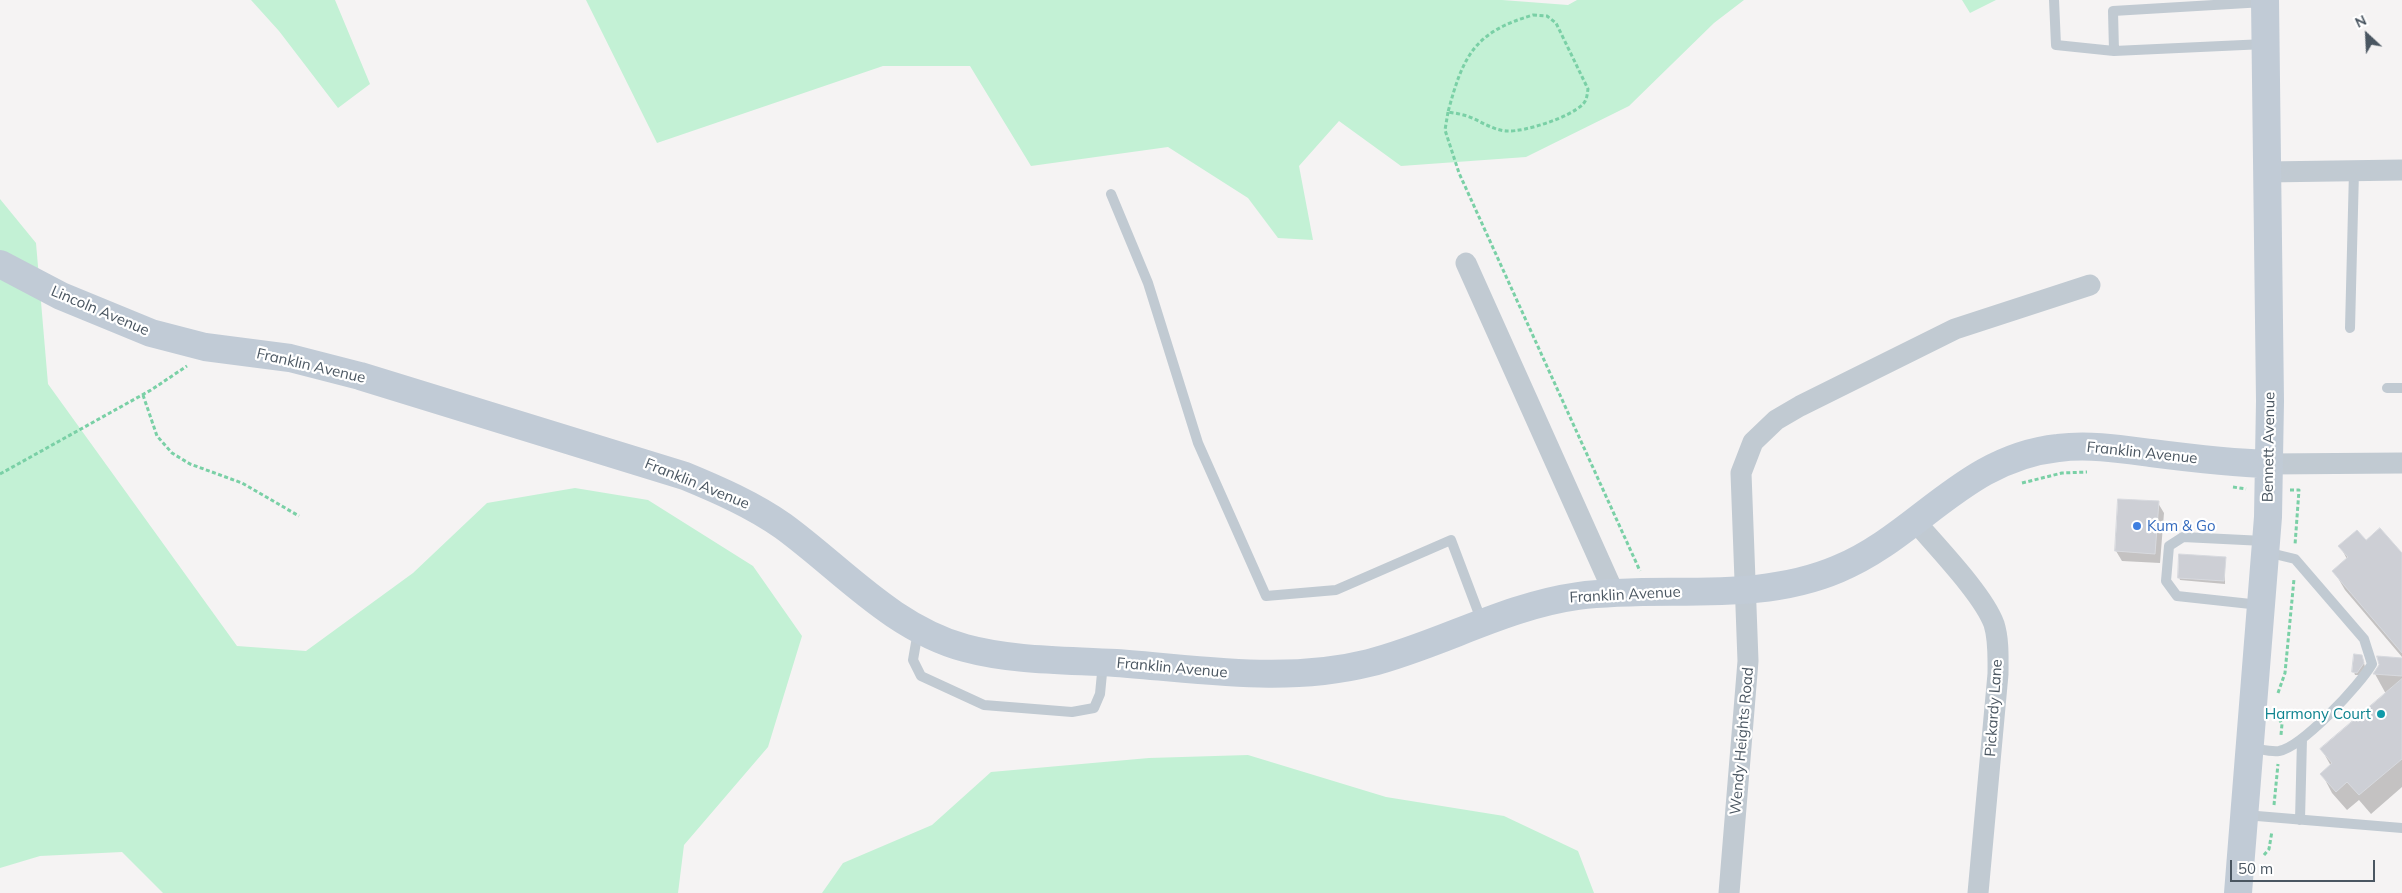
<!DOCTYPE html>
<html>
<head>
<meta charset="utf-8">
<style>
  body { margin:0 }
  #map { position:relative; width:2402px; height:893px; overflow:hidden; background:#f5f3f3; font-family:Mulish,sans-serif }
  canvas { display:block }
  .north { position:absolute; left:2342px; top:10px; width:50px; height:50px; -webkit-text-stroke:4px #fff; paint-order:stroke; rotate:335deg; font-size:14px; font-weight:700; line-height:20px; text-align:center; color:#4a5661 }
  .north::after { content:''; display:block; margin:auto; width:18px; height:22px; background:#4a5661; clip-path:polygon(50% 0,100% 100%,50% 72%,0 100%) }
  .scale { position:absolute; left:2230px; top:860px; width:145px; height:22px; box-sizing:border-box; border:2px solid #4a5661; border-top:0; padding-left:6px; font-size:15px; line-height:18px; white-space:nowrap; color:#4a5661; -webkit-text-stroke:4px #fff; paint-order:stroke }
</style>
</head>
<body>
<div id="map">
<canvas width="2402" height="893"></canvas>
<div class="north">N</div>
<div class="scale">50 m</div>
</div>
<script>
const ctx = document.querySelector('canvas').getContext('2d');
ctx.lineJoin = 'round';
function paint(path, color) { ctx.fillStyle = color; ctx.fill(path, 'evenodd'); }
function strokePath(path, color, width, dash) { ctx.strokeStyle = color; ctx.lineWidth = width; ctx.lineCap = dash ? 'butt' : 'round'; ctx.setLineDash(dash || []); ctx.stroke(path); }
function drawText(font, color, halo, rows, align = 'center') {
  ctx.font = font + ' Mulish,sans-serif'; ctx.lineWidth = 4.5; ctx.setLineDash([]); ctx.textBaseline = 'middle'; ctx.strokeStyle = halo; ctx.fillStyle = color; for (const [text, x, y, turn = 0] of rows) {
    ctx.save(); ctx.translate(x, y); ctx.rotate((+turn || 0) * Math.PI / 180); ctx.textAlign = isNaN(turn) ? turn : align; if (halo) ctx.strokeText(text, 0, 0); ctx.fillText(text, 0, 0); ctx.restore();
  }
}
const green = new Path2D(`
  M251 0H335L370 84 338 108 279 31Z
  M586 0H1502L1568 5 1577 0H1744L1714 23 1629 106 1526 157 1401 166 1339 121 1299 166 1313 240 1278 238 1248 198 1168 147 1031 166 970 66H883L657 143Z
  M1962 0H1996L1970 13Z
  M0 199 36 243 48 384 237 646 306 651 413 573 487 503 575 488 648 500 753 566 802 636 768 747 684 845 678 893H163L122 852 40 856 0 868Z
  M1248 755 1386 797 1504 816 1578 851 1594 893H822L843 863 932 825 991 772 1149 758Z`);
const shadow = new Path2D(`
  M2158 503 2164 513 2160 563 2122 561 2116 551Z
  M2366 542 2402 555V657L2345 590 2334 571 2347 559 2340 546Z
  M2225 558V584L2180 580 2179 577Z
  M2363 659 2365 667 2359 675H2355L2354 672Z
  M2402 659V787L2371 814 2359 800 2347 810 2332 793 2322 774 2331 766 2322 750 2386 694 2375 674Z`);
const building = new Path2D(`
  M2118 499 2159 501 2155 554 2115 551Z
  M2380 528 2402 553V653L2332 571 2348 557 2338 546 2357 530 2366 540Z
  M2179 554 2226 557 2224 581 2178 578Z
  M2354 654 2362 655 2364 663 2357 673 2352 672Z
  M2377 656 2402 658V676L2373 674 2379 665Z
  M2402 679V759L2359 795 2347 782 2336 792 2320 774 2332 763 2320 749Z`);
const path = new Path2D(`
  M1533 15 1547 16 1556 23 1588 89C1587 95 1587 100 1583 104 1571 117 1525 132 1507 131 1492 130 1481 121 1467 116 1461 114 1454 113 1448 112 1463 56 1474 32 1533 15Z
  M1448 112 1445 130 1459 173 1640 571
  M143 395 157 436 172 453 190 464 242 483 299 516
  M0 474 151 390 187 366
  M2022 483 2062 473 2087 472
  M2233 487 2246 489
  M2290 490H2299L2295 545
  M2278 693 2285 673 2294 579
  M2276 713 2282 724 2281 735
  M2274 805 2278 764
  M2264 855 2269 849 2272 831`);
const lane = new Path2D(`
  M2054 0 2056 45 2114 51
  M2264 2 2113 11 2114 51 2265 44
  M1111 194 1148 283 1198 443 1266 596 1336 590 1451 540 1482 622
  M2350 328 2354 171
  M2387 388H2402
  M2260 605 2177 596 2166 581 2169 546 2183 537 2264 541
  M918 631 913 660 921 676 984 705 1072 712 1094 708 1100 694 1103 663
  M2251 748C2260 749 2270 752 2279 751 2302 747 2360 685 2372 664L2364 639 2295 559 2266 552
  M2245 815 2402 828
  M2300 820 2302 739`);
const street = new Path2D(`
  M2267 172 2402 170
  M1466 263 1614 593
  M2269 464 2402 463
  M1914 520C1936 546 1983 594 1994 624 1999 640 1998 658 1998 674L1978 893
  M1729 893 1748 661 1741 473 1753 442 1776 420 1800 406 1955 329 2090 285`);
const secondary = new Path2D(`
  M0 264 61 296 151 333 205 347 290 358 360 376 685 476C719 490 753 505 783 526 842 569 892 628 965 648 1013 661 1066 660 1116 663 1201 669 1285 684 1369 663 1440 645 1505 606 1578 596 1664 585 1756 604 1838 569 1918 536 1964 458 2058 448 2089 444 2121 449 2151 453 2190 458 2230 463 2269 464
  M2238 893 2268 517 2270 401 2265 0`);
const markers = [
  [2137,526,5,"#3f7fe0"],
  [2381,714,5,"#0f9aa8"]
];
const streetNames = [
  ["Lincoln Avenue",100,311,23],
  ["Franklin Avenue",311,366,13],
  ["Bennett Avenue",2269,447,-89],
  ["Franklin Avenue",2142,453,6],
  ["Franklin Avenue",697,484,22],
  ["Franklin Avenue",1625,595,-3],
  ["Franklin Avenue",1172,668,5],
  ["Pickardy Lane",1994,708,-86],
  ["Wendy Heights Road",1742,741,-85]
];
const shopNames = [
  ["Kum & Go",2147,526]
];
const cultureNames = [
  ["Harmony Court",2371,714]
];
paint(green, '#c3f1d5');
paint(shadow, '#0003');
paint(building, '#cdcfd5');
strokePath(building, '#d7d9de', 1);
strokePath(path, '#7ad0a6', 3, [4, 2.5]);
strokePath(lane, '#c1cad2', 10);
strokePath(street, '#c1cad2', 21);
strokePath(secondary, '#c1cbd6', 28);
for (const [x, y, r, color] of markers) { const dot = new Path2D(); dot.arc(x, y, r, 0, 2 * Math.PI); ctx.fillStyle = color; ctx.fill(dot); strokePath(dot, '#fff', 2); }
drawText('15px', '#4a5661', '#fff', streetNames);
drawText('15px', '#366cbe', '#fff', shopNames, 'left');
drawText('15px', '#0d838f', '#fff', cultureNames, 'right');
</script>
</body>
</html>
